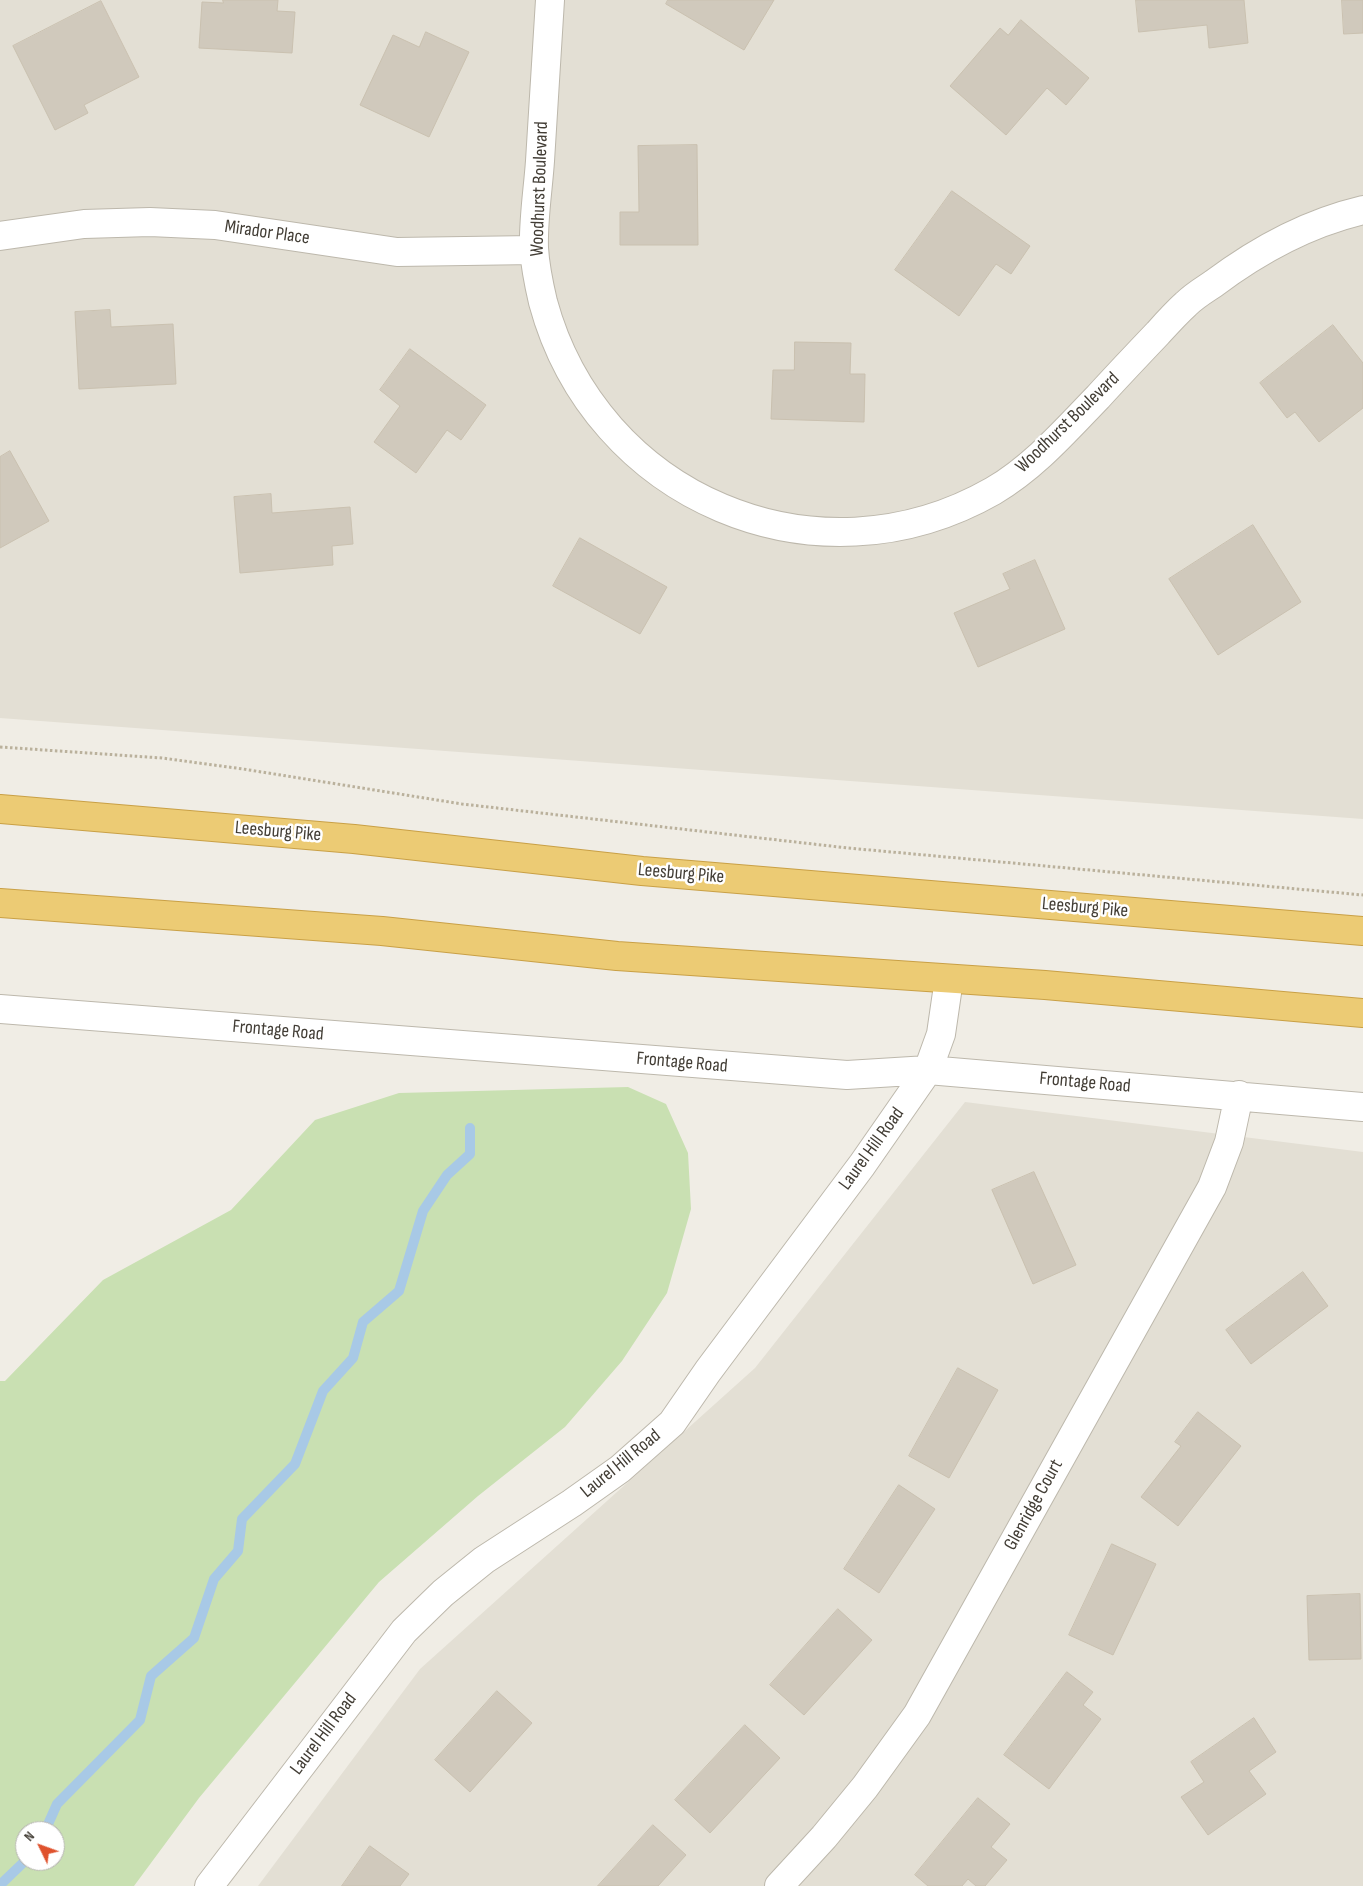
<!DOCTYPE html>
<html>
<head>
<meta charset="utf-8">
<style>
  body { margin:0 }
  #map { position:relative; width:1363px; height:1886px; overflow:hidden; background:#f0ede5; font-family:"Sofia Sans Condensed",sans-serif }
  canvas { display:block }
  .north { position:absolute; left:15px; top:1821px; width:50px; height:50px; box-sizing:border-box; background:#fff; border:1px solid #b3b1ae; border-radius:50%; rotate:312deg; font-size:14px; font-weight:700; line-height:20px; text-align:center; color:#423d35 }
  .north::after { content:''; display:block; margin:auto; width:18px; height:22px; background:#df522d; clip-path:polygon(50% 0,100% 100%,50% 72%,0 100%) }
</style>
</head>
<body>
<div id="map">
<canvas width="1363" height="1886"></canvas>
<div class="north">N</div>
</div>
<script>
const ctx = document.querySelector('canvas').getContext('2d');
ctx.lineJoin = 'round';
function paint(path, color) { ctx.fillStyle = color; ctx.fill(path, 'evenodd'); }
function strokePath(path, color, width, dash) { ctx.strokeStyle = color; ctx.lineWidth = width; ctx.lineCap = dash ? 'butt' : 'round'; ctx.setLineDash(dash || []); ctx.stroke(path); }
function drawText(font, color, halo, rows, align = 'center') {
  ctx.font = font + ' "Sofia Sans Condensed",sans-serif'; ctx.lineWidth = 5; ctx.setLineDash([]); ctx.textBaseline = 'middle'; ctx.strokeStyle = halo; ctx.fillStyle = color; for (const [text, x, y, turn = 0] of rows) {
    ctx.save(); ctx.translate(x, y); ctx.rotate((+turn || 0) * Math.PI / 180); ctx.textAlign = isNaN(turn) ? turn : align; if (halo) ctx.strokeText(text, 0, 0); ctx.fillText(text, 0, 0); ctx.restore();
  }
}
const residential = new Path2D(`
  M0 0H1363V819L0 718Z
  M965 1102 1363 1152V1886H258L420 1669 755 1368Z`);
const green = new Path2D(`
  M628 1087 666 1104 688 1153 691 1209 667 1293 622 1361 565 1427 478 1496 379 1582 199 1798 134 1886H0V1381H5L103 1280 231 1210 315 1120 399 1093ZM25 1831H55V1861H25Z`);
const stream = new Path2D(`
  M45 1831 57 1804 140 1720 151 1676 194 1638 214 1579 238 1551 242 1519 295 1464 323 1391 353 1358 363 1322 399 1291 423 1211 447 1175 470 1154V1128
  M0 1885 25 1861`);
const building = new Path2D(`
  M223 0H278L277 11 295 12 292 53 199 48 202 2 223 3Z
  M668 0H774L744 50 666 4Z
  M1136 0H1244L1248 43 1209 48 1207 25 1139 32Z
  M1342 0H1363V33L1344 34Z
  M101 1 139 77 84 105 88 113 55 130 13 46Z
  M1021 20 1089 78 1066 105 1047 88 1006 135 950 86 1000 28 1008 35Z
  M426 32 469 52 429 137 360 105 393 35 419 47Z
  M697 145 698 245H620V212H639L638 146Z
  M952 191 1030 246 1011 274 996 264 959 316 895 270Z
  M110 310 111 327 173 324 176 384 79 389 75 312Z
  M1333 325 1363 363V408L1319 442 1295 412 1287 418 1260 383Z
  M795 342 851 343 850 374H865L864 422 771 419 773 370H794Z
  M410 349 486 405 461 440 447 430 416 473 374 442 400 406 380 390Z
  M10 451 49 521 0 548V457Z
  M271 494 272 513 350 507 353 544 332 546 333 565 240 573 234 497Z
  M1253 525 1301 602 1218 655 1169 579Z
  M580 538 667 587 640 634 553 586Z
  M1035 560 1065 629 978 667 954 613 1010 589 1003 574Z
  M1034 1172 1076 1265 1033 1284 992 1190Z
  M1303 1272 1328 1306 1251 1364 1226 1330Z
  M958 1368 998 1390 949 1478 909 1456Z
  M1198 1412 1241 1446 1178 1526 1141 1497 1181 1446 1175 1442Z
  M899 1485 935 1509 879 1593 844 1569Z
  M1112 1544 1156 1564 1113 1655 1069 1635Z
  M1360 1594 1361 1659 1309 1660 1307 1596Z
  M838 1609 872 1640 804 1715 770 1685Z
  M1067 1672 1093 1692 1083 1705 1101 1719 1049 1789 1004 1755Z
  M497 1691 532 1723 470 1792 435 1760Z
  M1254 1718 1276 1752 1249 1771 1266 1794 1208 1835 1181 1797 1204 1782 1191 1762Z
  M745 1725 780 1758 710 1833 675 1800Z
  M978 1798 1010 1824 991 1847 1007 1860 985 1886H976L968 1879 962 1886H928L915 1875Z
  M653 1825 686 1855 658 1886H598Z
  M370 1846 409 1874 400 1886H342Z`);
const path = new Path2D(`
  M0 747 162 758 243 769 462 804 848 848 1363 895`);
const minor = new Path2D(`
  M550 0C547 54 543 107 540 161 538 190 533 220 534 248 535 265 539 285 543 302 596 498 816 592 993 491 1034 467 1066 430 1098 397 1118 375 1138 354 1158 333 1167 323 1176 313 1186 304 1194 296 1204 290 1213 284 1258 250 1308 223 1363 210
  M0 236 84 224 150 222 215 225 397 252 534 250
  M0 1009 847 1075 928 1070 1363 1107
  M209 1886 404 1631 443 1593 484 1560 572 1503 620 1469 672 1423 708 1371 862 1165 928 1070 941 1034 949 979
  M779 1886 824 1837 865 1787 917 1715 1212 1187 1229 1142 1239 1095`);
const highway = new Path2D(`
  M0 809 354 839 642 871 1363 931
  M0 903 382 931 617 956 1045 985 1363 1013`);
const streetNames = [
  ["Woodhurst Boulevard",540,189,-88],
  ["Mirador Place",267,233,8],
  ["Woodhurst Boulevard",1068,423,-44],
  ["Leesburg Pike",278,832,5],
  ["Leesburg Pike",681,874,5],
  ["Leesburg Pike",1085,908,5],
  ["Frontage Road",278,1031,5],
  ["Frontage Road",682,1063,5],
  ["Frontage Road",1085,1083,5],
  ["Laurel Hill Road",872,1149,-54],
  ["Laurel Hill Road",621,1464,-39],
  ["Glenridge Court",1034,1505,-61],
  ["Laurel Hill Road",324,1734,-53]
];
paint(residential, '#e3dfd4');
paint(green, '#c9e0b2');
strokePath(stream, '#a8c9e6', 10);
paint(building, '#d0c9bc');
strokePath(building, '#cac1b0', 1);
strokePath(minor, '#bdb8ac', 30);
strokePath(highway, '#c9a046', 30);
strokePath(path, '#bab19c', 3, [2.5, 2.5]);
strokePath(minor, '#fff', 28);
strokePath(highway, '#eccb74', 28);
drawText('19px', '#423d35', '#fff', streetNames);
</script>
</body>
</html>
